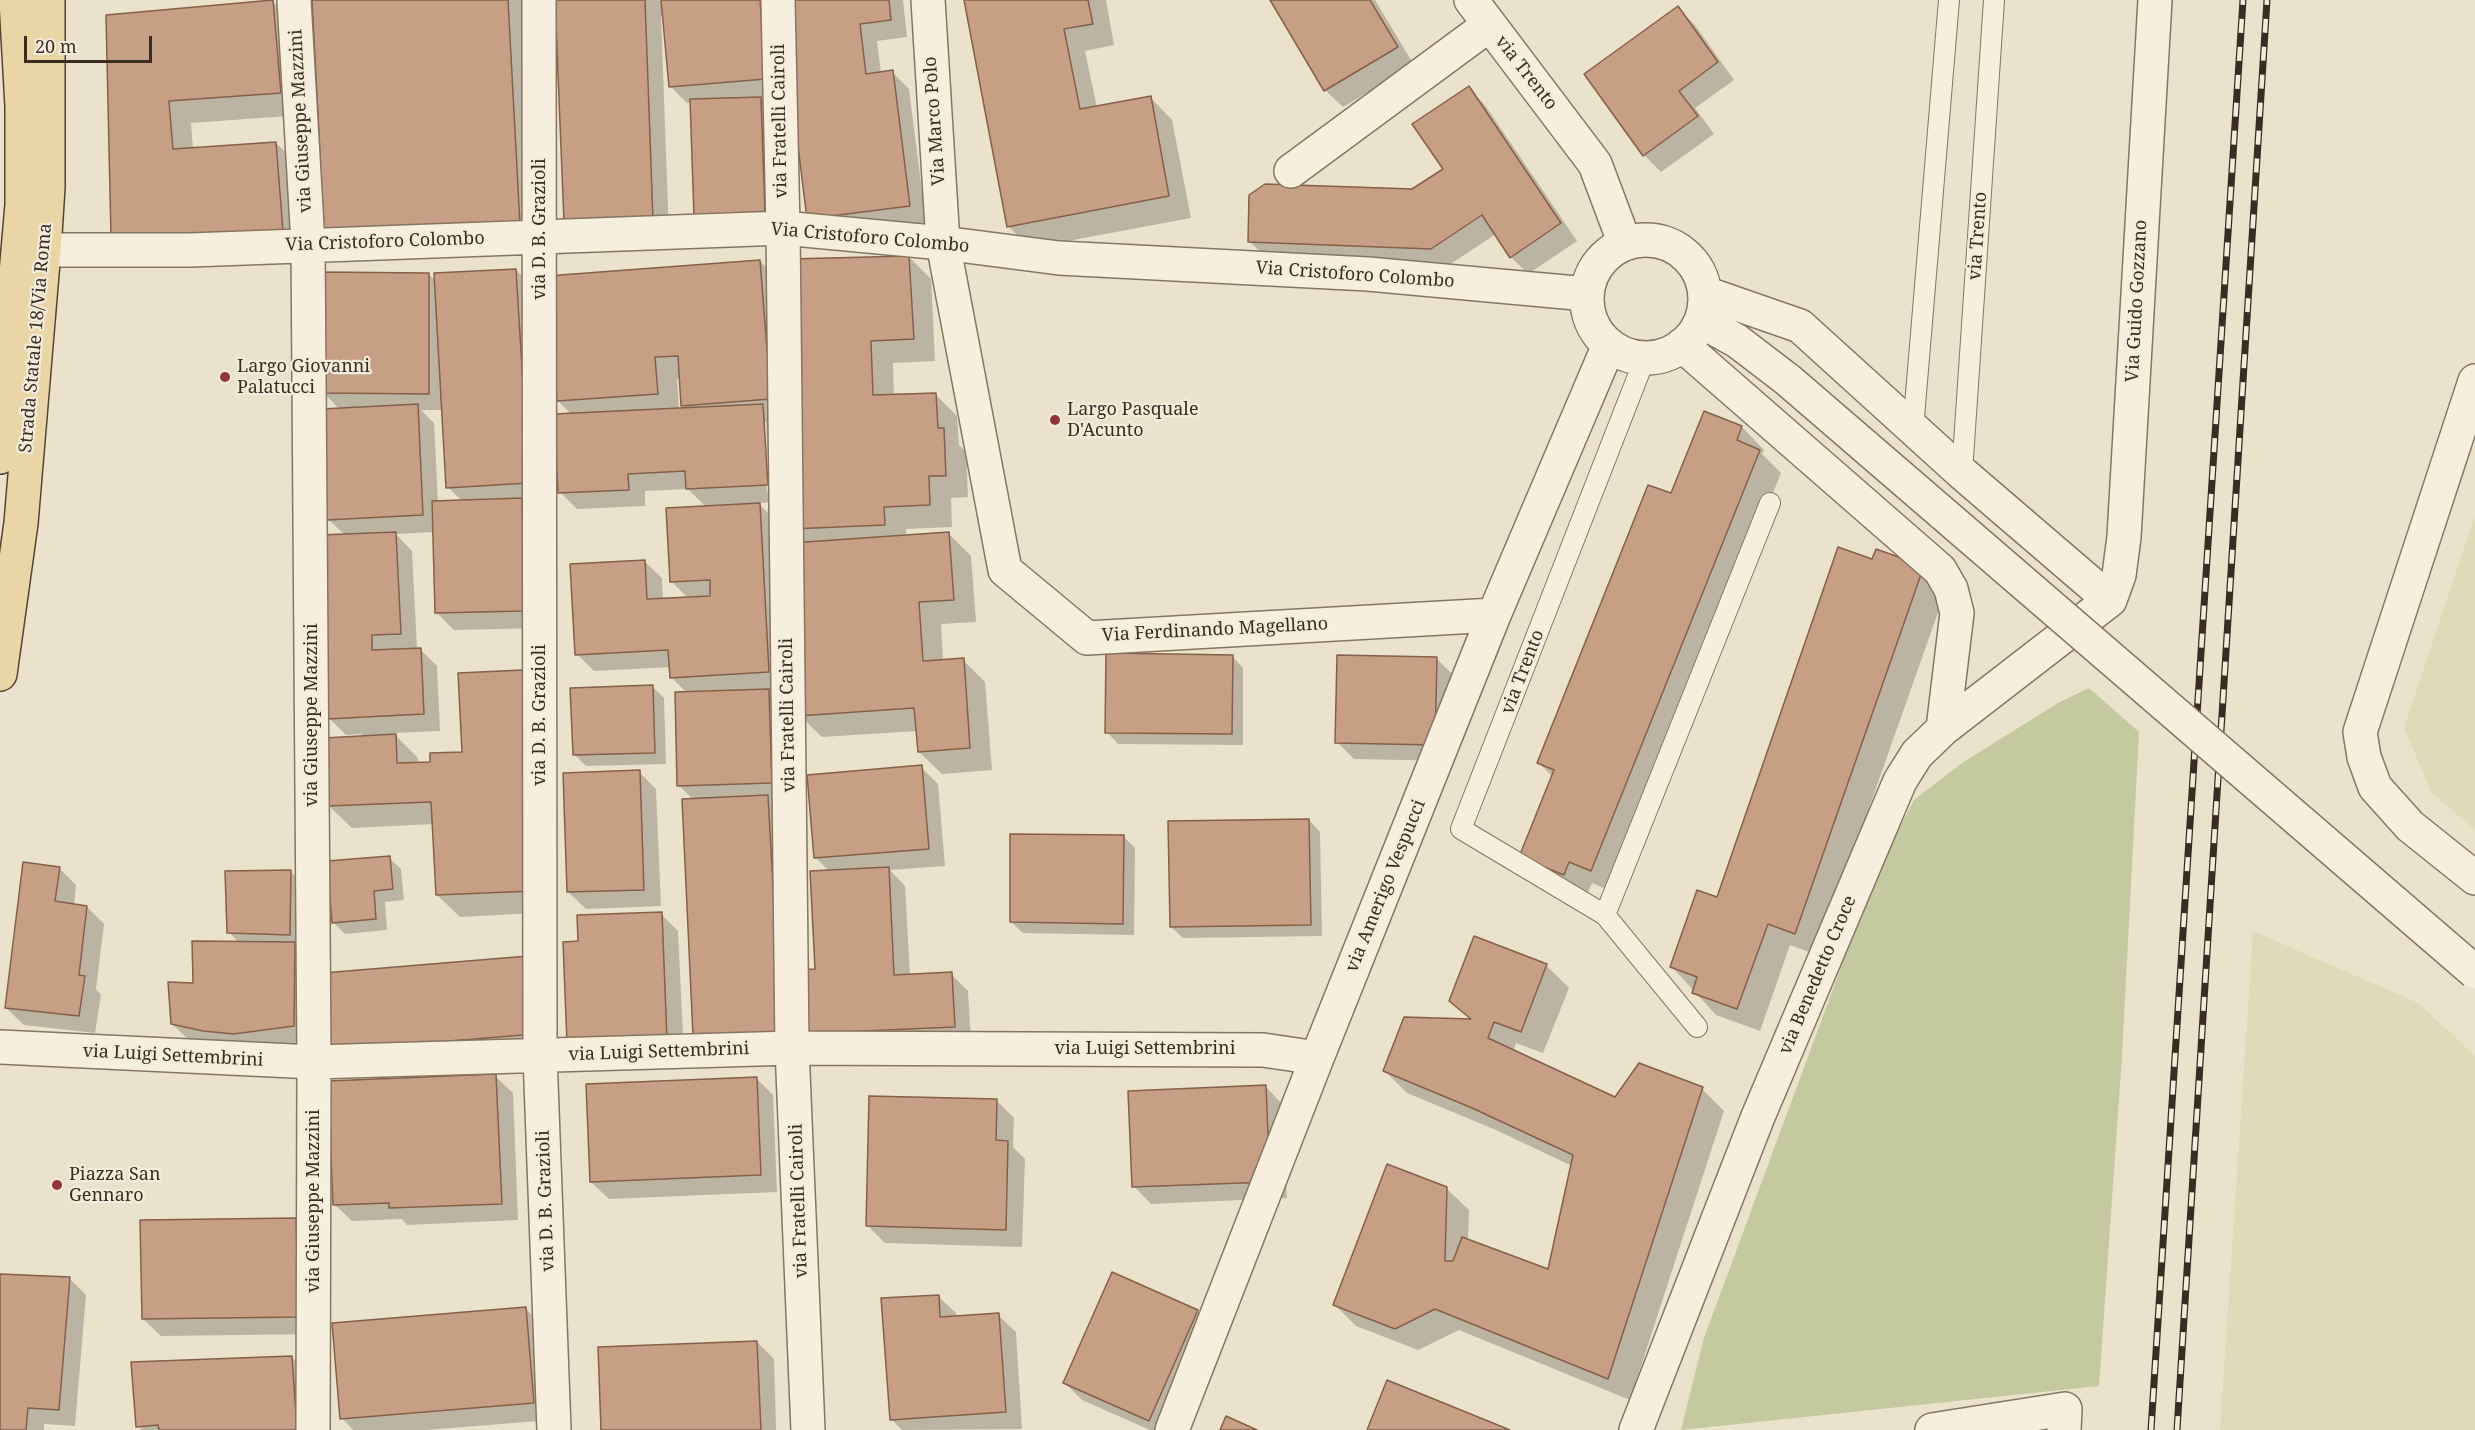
<!DOCTYPE html>
<html>
<head>
<meta charset="utf-8">
<style>
  body { margin:0 }
  #map { position:relative; width:2475px; height:1430px; overflow:hidden; background:#ebe2cb; font-family:"Noto Serif",serif }
  canvas { display:block }
  .scale { position:absolute; left:24px; top:36px; width:128px; height:27px; box-sizing:border-box; border:3px solid #392d22; border-top:0; padding-left:8px; font-size:18px; line-height:21px; white-space:nowrap; color:#392d22; -webkit-text-stroke:4px #f3ecda; paint-order:stroke }
</style>
</head>
<body>
<div id="map">
<canvas width="2475" height="1430"></canvas>
<div class="scale">20 m</div>
</div>
<script>
const ctx = document.querySelector('canvas').getContext('2d');
ctx.lineJoin = 'round';
function paint(path, color) { ctx.fillStyle = color; ctx.fill(path, 'evenodd'); }
function strokePath(path, color, width, dash) { ctx.strokeStyle = color; ctx.lineWidth = width; ctx.lineCap = dash ? 'butt' : 'round'; ctx.setLineDash(dash || []); ctx.stroke(path); }
function drawText(font, color, halo, rows, align = 'center') {
  ctx.font = font + ' "Noto Serif",serif'; ctx.lineWidth = 4.5; ctx.setLineDash([]); ctx.textBaseline = 'middle'; ctx.strokeStyle = halo; ctx.fillStyle = color; for (const [text, x, y, turn = 0] of rows) {
    ctx.save(); ctx.translate(x, y); ctx.rotate((+turn || 0) * Math.PI / 180); ctx.textAlign = isNaN(turn) ? turn : align; if (halo) ctx.strokeText(text, 0, 0); ctx.fillText(text, 0, 0); ctx.restore();
  }
}
const farmland = new Path2D(`
  M2475 516V830L2431 792 2404 727Z
  M2253 931 2418 1003 2475 1056V1430H2220Z`);
const green = new Path2D(`
  M2089 688 2139 732 2122 1056 2099 1386 1681 1430 1704 1338 1874 878 1914 800 1962 763 2058 703Z`);
const shadow = new Path2D(`
  M314 0H523L541 245Z
  M557 0H659L663 4 662 0H774L783 95 760 97 778 115 782 231 713 233 692 103H687L670 86 664 16H661L669 235 582 239Z
  M782 0H903L907 37 877 41 881 73 892 72 909 89 926 223 826 236Z
  M965 0H1106L1114 45 1085 51 1097 108 1150 97 1172 120 1191 218 1030 248 1008 226Z
  M1272 0H1375L1414 65 1343 107 1325 90Z
  M273 2 295 24 302 115 191 123 193 149 276 143 298 165 304 253 135 259 108 16Z
  M1678 8 1695 25 1734 80 1695 108 1714 134 1661 172 1644 155Z
  M1468 88 1485 105 1577 241 1528 274 1511 257 1496 234 1449 265 1267 258 1249 241 1412 191 1445 169Z
  M909 257 931 279 935 361 893 363 894 396 935 394 957 416 959 445 966 452 968 497 951 498 952 527 906 529V537L949 534 971 556 976 622 941 624 943 661 963 660 985 682 992 770 942 774 919 752 918 731 822 737 799 715 808 544 793 529 784 502 758 503 776 521 785 689 767 690 785 708 788 799 771 800 785 813 793 972 816 970 829 871 816 858 921 767 938 784 945 866 890 870 905 886 910 976 951 974 968 991 971 1043 814 1051 693 800 679 785 687 693 671 677V667L594 671 577 654 644 561 662 578 663 600 688 598 671 581 706 507 688 489 645 491V506L577 509 560 492 572 415 558 401 760 261 782 284ZM677 379H681L683 405 687 409H679ZM763 422H766L770 492 767 493Z
  M516 270 533 287 546 500 523 501 539 517 542 628 454 630 437 613 434 532 396 534 412 551 417 649H420L437 666 440 731 393 733 418 758V764L555 912 460 917 437 895 434 824 352 828 329 806 362 737V734L346 735 329 718 345 535 328 519 340 410 324 393 428 274 436 281ZM421 410H443L448 487 462 501 438 502 434 423Z
  M1705 413 1742 427 1764 450 1762 454 1781 473 1613 892 1592 883 1586 896 1521 857 1553 777 1539 763 1672 495Z
  M1872 560 1923 567 1946 590 1817 955 1790 945 1760 1031 1716 1015 1672 967 1718 899Z
  M1232 656 1243 668V745L1118 744 1107 732Z
  M1436 658 1454 676 1452 761 1354 759 1337 742Z
  M653 687 664 698 666 764 586 766 574 754Z
  M639 772 656 789 661 906 586 909 568 892Z
  M1309 820 1320 832 1322 936 1183 938 1171 927Z
  M1123 836 1135 848 1134 935 1023 933 1011 922Z
  M389 858 401 869 404 900 385 902 387 930 345 934 333 922Z
  M59 868 76 885 74 905 87 907 104 924 96 989 101 995 95 1033 24 1025 6 1008Z
  M290 871 302 883 301 946H296L311 960V1043L252 1050 190 1041 172 1024 195 985 239 943 229 932Z
  M661 914 678 931 684 1057 579 943Z
  M528 957 552 1050 348 1067Z
  M1546 965 1569 988 1543 1053 1516 1043 1513 1052 1615 1099 1702 1089 1724 1111 1630 1400 1459 1330 1418 1350 1356 1326 1334 1304 1446 1188 1469 1210 1468 1240 1549 1271 1572 1166 1496 1130 1407 1093 1385 1071 1471 1020 1451 1000Z
  M495 1076 513 1093 518 1220 407 1225 402 1219 352 1221 334 1204Z
  M756 1078 773 1095 777 1192 609 1199 591 1182Z
  M1265 1086 1282 1104 1287 1198 1151 1204 1134 1186Z
  M996 1100 1014 1118 1013 1147 1025 1159 1022 1247 885 1243 868 1226Z
  M296 1219 313 1237 316 1334 161 1336 143 1319Z
  M0 1275 69 1278 86 1295 75 1426 44 1424V1430H0Z
  M938 1296 956 1313V1317L998 1315 1016 1332 1022 1429 902 1430 891 1419Z
  M526 1309 543 1326 551 1420 426 1430H353L342 1418Z
  M1197 1311 1214 1328 1169 1430H1150L1082 1400 1065 1383Z
  M757 1342 774 1359 776 1430H603Z
  M292 1357 309 1375 312 1430H142L138 1426Z`);
const building = new Path2D(`
  M273 0 281 93 169 101 173 149 276 142 283 231 111 237 106 15Z
  M312 0H508L520 224 324 234Z
  M555 0H645L653 219 564 222Z
  M661 0H760L766 79 669 87Z
  M780 0H889L891 20 860 24 866 74 893 70 910 206 807 219Z
  M964 0H1088L1093 24 1064 29 1080 109 1151 96 1169 196 1007 227Z
  M1270 0H1370L1398 47 1324 91Z
  M1678 6 1718 62 1679 91 1698 116 1643 156 1584 74Z
  M1469 86 1561 223 1510 258 1482 215 1431 249 1248 242 1249 195 1265 184 1412 189 1443 169 1412 124Z
  M761 97 765 214 694 217 690 99Z
  M909 256 914 339 871 341 873 395 936 393 938 428H944L946 476H929L930 505 884 507 885 525 791 529 789 259Z
  M760 260 771 399 681 406 678 356 655 357 658 394 557 401 547 276Z
  M516 269 529 483 446 488 434 273Z
  M322 272 429 273V394L322 393Z
  M418 404 423 515 327 520 322 409Z
  M763 404 768 485 686 489 685 471 628 474 629 490 558 493 554 414Z
  M1704 411 1742 426 1737 440 1760 450 1591 871 1569 862 1564 875 1519 857 1554 770 1537 763 1648 485 1671 493Z
  M522 498 525 611 435 613 432 501Z
  M760 503 769 672 670 678 668 650 575 655 570 564 645 560 647 599 710 596V580L670 582 666 508Z
  M396 532 401 634 372 635V650L421 648 424 714 327 719 319 535Z
  M949 532 954 600 919 602 923 661 964 658 970 748 918 752 914 708 798 716 791 543Z
  M1838 547 1872 559 1876 549 1924 566 1795 934 1768 924 1737 1009 1692 993 1697 977 1670 967 1697 890 1717 897Z
  M1106 653 1233 655 1232 734 1105 733Z
  M1337 655 1437 657 1435 745 1335 743Z
  M523 670 534 891 436 895 431 802 328 806 324 738 396 734 397 763 430 762V753L462 752 458 673Z
  M653 685 655 753 573 755 570 688Z
  M769 689 772 783 677 786 675 692Z
  M922 765 929 849 814 858 807 775Z
  M640 770 644 890 567 892 563 773Z
  M768 795 781 1032 693 1036 682 799Z
  M1309 819 1311 925 1170 927 1168 821Z
  M1010 834 1124 835 1123 924 1010 922Z
  M390 856 393 889 374 891 376 919 332 923 327 861Z
  M23 862 60 867 55 901 87 906 79 975 85 976 79 1016 5 1008Z
  M889 867 894 975 952 972 955 1027 795 1034 791 970 815 969 810 871Z
  M291 870 290 935 227 933 225 871Z
  M662 912 667 1040 567 1044 563 942 578 941 577 915Z
  M1474 936 1547 964 1521 1032 1494 1022 1488 1038 1615 1097 1639 1063 1703 1087 1608 1379 1435 1309 1395 1329 1333 1305 1387 1164 1447 1187 1445 1261H1453L1462 1237 1548 1269 1573 1155 1472 1108 1383 1071 1404 1017 1471 1019 1449 1001Z
  M192 941 295 942 294 1026 234 1034 203 1031 171 1024 168 982 193 983Z
  M528 956 535 1034 329 1051 323 973Z
  M496 1074 502 1204 389 1208V1203L333 1205 328 1081Z
  M757 1077 761 1175 590 1182 586 1084Z
  M1266 1085 1270 1182 1132 1187 1128 1091Z
  M869 1096 997 1099 996 1140 1008 1141 1006 1230 866 1226Z
  M296 1218 299 1317 142 1319 140 1220Z
  M1112 1272 1198 1310 1149 1421 1063 1383Z
  M0 1274 70 1277 59 1410 28 1408 26 1430H0Z
  M939 1295 940 1317 999 1313 1006 1412 890 1420 881 1298Z
  M526 1307 534 1403 340 1419 332 1323Z
  M757 1341 761 1430H601L598 1347Z
  M292 1356 297 1430H159L158 1425 136 1427 131 1362Z
  M1387 1380 1510 1430H1367Z
  M1226 1416 1257 1430H1220Z`);
const lane = new Path2D(`
  M1645 358 1461 829 1605 915 1697 1027
  M1913 429 1949 0
  M1962 473 1994 0
  M1605 915 1770 503`);
const street = new Path2D(`
  M294 0 308 244 314 1062 313 1430
  M539 0 540 1056 554 1430
  M778 0 783 228 792 1048 808 1430
  M928 0 943 243 1005 570 1087 638 1494 615
  M1471 0 1595 164 1625 244
  M1291 171 1489 25
  M1587 299a59 59 0 1 1 118 0a59 59 0 1 1-118 0Z
  M44 250H191L783 228 943 243 1059 258 1368 274 1587 294
  M1705 293 1800 326 1962 473 2110 600
  M1701 321 1737 341 1788 380
  M1682 345 1940 570 1951 589 1957 613 1943 729
  M2475 381 2360 732 2364 757 2375 787 2410 826 2475 878
  M2110 600 2119 575 2124 537 2155 0
  M0 1047 314 1062 792 1048 1263 1050 1317 1058
  M1172 1430 1317 1058 1494 615 1609 345
  M1636 1430 1757 1119 1900 781 1917 754 1943 729 2110 600
  M1932 1430 2065 1409 2064 1430`);
const primary = new Path2D(`
  M0 457 22 205V106L16 0
  M0 674 21 523 44 250 48 187V0`);
const rail = new Path2D(`
  M2151 1430 2243 0
  M2177 1430 2267 0`);
const streetBridge = new Path2D(`
  M1788 380 2475 972`);
const markers = [
  [225,377,6,"#913537"],
  [1055,420,6,"#913537"],
  [57,1185,6,"#913537"]
];
const streetNames = [
  ["via Trento",1526,73,52],
  ["via Giuseppe Mazzini",301,121,-93],
  ["via Fratelli Cairoli",780,121,-91],
  ["Via Marco Polo",935,121,-94],
  ["via D. B. Grazioli",540,229,-90],
  ["via Trento",1978,236,-86],
  ["Via Cristoforo Colombo",870,238,5],
  ["Via Cristoforo Colombo",385,242,-2],
  ["Via Cristoforo Colombo",1355,275,4],
  ["Via Guido Gozzano",2137,301,-87],
  ["Strada Statale 18/Via Roma",36,338,-85],
  ["Via Ferdinando Magellano",1215,630,-3],
  ["via Trento",1523,672,-69],
  ["via Giuseppe Mazzini",312,715,-90],
  ["via D. B. Grazioli",540,715,-90],
  ["via Fratelli Cairoli",788,715,-91],
  ["via Amerigo Vespucci",1386,886,-68],
  ["via Benedetto Croce",1818,975,-67],
  ["via Luigi Settembrini",1145,1049],
  ["via Luigi Settembrini",659,1052,-2],
  ["via Luigi Settembrini",173,1056,3],
  ["via Giuseppe Mazzini",314,1201,-90],
  ["via D. B. Grazioli",546,1201,-92],
  ["via Fratelli Cairoli",799,1201,-92]
];
const poiNames = [
  ["Largo Giovanni",237,367],
  ["Palatucci",237,388],
  ["Largo Pasquale",1067,410],
  ["D'Acunto",1067,431],
  ["Piazza San",69,1175],
  ["Gennaro",69,1196]
];
paint(farmland, '#e0dab9');
paint(green, '#c4c99f');
paint(shadow, '#0003');
paint(building, '#c69f84');
strokePath(building, '#846048', 1.5);
strokePath(lane, '#877560', 22);
strokePath(street, '#877560', 36);
strokePath(primary, '#564334', 36);
strokePath(lane, '#f7efde', 20);
strokePath(street, '#f7efde', 33);
strokePath(primary, '#ead5a7', 33);
strokePath(rail, '#392d22', 7);
strokePath(rail, '#f3ecda', 4.5, [14]);
strokePath(streetBridge, '#877560', 36, []);
strokePath(streetBridge, '#f7efde', 33);
for (const [x, y, r, color] of markers) { const dot = new Path2D(); dot.arc(x, y, r, 0, 2 * Math.PI); ctx.fillStyle = color; ctx.fill(dot); strokePath(dot, '#f3ecda', 2); }
drawText('18px', '#392d22', '#f3ecda', streetNames);
drawText('18px', '#392d22', '#f3ecda', poiNames, 'left');
</script>
</body>
</html>
